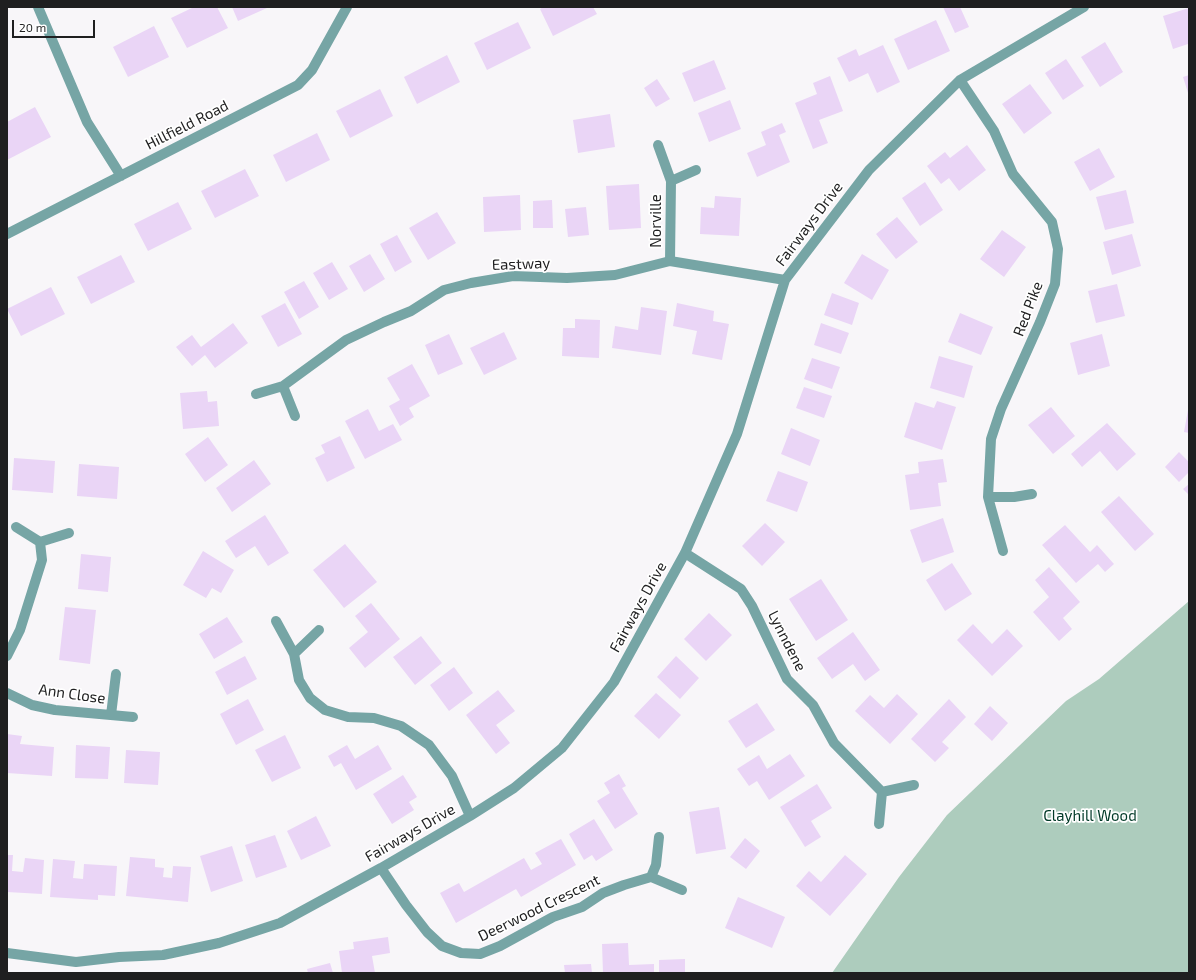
<!DOCTYPE html>
<html>
<head>
<meta charset="utf-8">
<style>
  body { margin:0 }
  #map { position:relative; width:1196px; height:980px; overflow:hidden; background:#f8f6f9; font-family:"Exo 2",sans-serif }
  canvas { display:block }
  .frame { position:absolute; inset:0; border:8px solid #1f1f20; pointer-events:none }
  .scale { position:absolute; left:12px; top:20px; width:83px; height:18px; box-sizing:border-box; border:2px solid #1f1f20; border-top:0; padding-left:5px; font-size:12px; line-height:14px; white-space:nowrap; color:#1f1f20; -webkit-text-stroke:3px #fff; paint-order:stroke }
</style>
</head>
<body>
<div id="map">
<canvas width="1196" height="980"></canvas>
<div class="frame"></div>
<div class="scale">20 m</div>
</div>
<script>
const ctx = document.querySelector('canvas').getContext('2d');
ctx.lineJoin = 'round';
function paint(path, color) { ctx.fillStyle = color; ctx.fill(path, 'evenodd'); }
function strokePath(path, color, width, dash) { ctx.strokeStyle = color; ctx.lineWidth = width; ctx.lineCap = dash ? 'butt' : 'round'; ctx.setLineDash(dash || []); ctx.stroke(path); }
function drawText(font, color, halo, rows, align = 'center') {
  ctx.font = font + ' "Exo 2",sans-serif'; ctx.lineWidth = 3.5; ctx.setLineDash([]); ctx.textBaseline = 'middle'; ctx.strokeStyle = halo; ctx.fillStyle = color; for (const [text, x, y, turn = 0] of rows) {
    ctx.save(); ctx.translate(x, y); ctx.rotate((+turn || 0) * Math.PI / 180); ctx.textAlign = isNaN(turn) ? turn : align; if (halo) ctx.strokeText(text, 0, 0); ctx.fillText(text, 0, 0); ctx.restore();
  }
}
const green = new Path2D(`
  M1189 601V973H832L899 877 947 815 1066 701 1099 679Z`);
const building = new Path2D(`
  M194 7H217L228 28 187 48 171 18Z
  M232 7H266L267 8 238 21Z
  M543 7H593L597 14 553 36 540 9Z
  M943 7H960L969 27 955 33Z
  M1189 8V48L1188 44 1173 49 1163 16Z
  M936 20 950 51 908 70 894 39Z
  M518 22 531 48 487 70 474 43Z
  M154 26 169 57 128 77 113 47Z
  M1105 42 1123 72 1100 87 1081 57Z
  M883 45 900 82 877 93 868 73 849 82 837 58 856 49 859 56Z
  M447 55 460 82 417 104 404 77Z
  M1066 59 1084 86 1063 100 1045 73Z
  M714 60 726 89 694 102 682 73Z
  M1189 75V96L1183 77Z
  M830 76 843 111 819 120 828 143 813 149 795 103 817 94 813 83Z
  M657 79 670 99 656 107 644 88Z
  M1030 84 1052 113 1024 134 1002 104Z
  M380 89 393 116 350 138 336 111Z
  M730 100 741 129 709 142 698 113Z
  M35 107 51 137 7 160V122Z
  M610 114 615 147 578 153 573 120Z
  M782 123 786 132 779 135 790 162 757 177 747 153 766 145 761 132Z
  M317 133 330 160 286 182 273 155Z
  M967 145 986 170 959 191 949 178 941 184 927 166 945 152 950 158Z
  M1099 148 1115 177 1090 191 1074 162Z
  M245 169 259 196 215 218 201 191Z
  M925 182 943 210 920 226 902 198Z
  M639 184 641 228 609 230 606 186Z
  M1126 190 1134 223 1105 230 1096 197Z
  M520 195 521 230 484 232 483 197Z
  M715 196 741 198 739 236 700 234 701 207 714 208Z
  M552 200 553 228H533V201Z
  M178 202 192 229 148 251 134 224Z
  M586 207 589 235 568 237 565 209Z
  M437 212 456 243 428 260 409 228Z
  M897 217 918 242 896 259 876 234Z
  M1002 230 1026 247 1004 277 980 259Z
  M1132 234 1141 266 1112 275 1103 242Z
  M397 235 412 262 395 272 380 244Z
  M370 254 385 279 364 292 349 266Z
  M862 254 889 270 872 300 844 283Z
  M121 255 135 282 91 304 77 277Z
  M332 262 348 289 329 300 313 273Z
  M304 281 319 307 299 319 284 292Z
  M1117 284 1125 316 1096 323 1088 291Z
  M51 287 65 314 21 336 7 309Z
  M832 293 859 303 852 325 824 315Z
  M285 303 302 334 278 347 261 316Z
  M677 303 714 311 713 321 729 324 722 360 692 354 697 331 673 326Z
  M641 307 667 311 661 355 612 348 615 326 638 330Z
  M960 313 993 327 981 355 948 342Z
  M575 319 600 320 599 358 562 356 563 328H575Z
  M233 323 248 343 215 368 205 355 192 366 176 347 192 335 201 347Z
  M821 323 849 333 841 354 814 345Z
  M504 332 517 359 484 375 470 348Z
  M449 334 463 364 438 375 425 345Z
  M1102 334 1110 366 1078 375 1070 343Z
  M939 356 973 366 964 398 930 388Z
  M812 358 840 367 832 389 804 379Z
  M412 364 430 396 409 408 414 417 400 426 389 406 400 400 387 378Z
  M804 387 832 396 824 418 796 408Z
  M207 391 208 402 217 401 219 426 183 429 180 393Z
  M937 401 956 407 942 450 904 437 915 402 934 408Z
  M1051 407 1075 436 1053 454 1028 425Z
  M368 409 379 431 393 424 402 440 365 459 345 421Z
  M1188 410H1189V433L1184 432Z
  M1107 423 1136 454 1117 471 1100 451 1082 467 1071 454Z
  M791 428 820 440 810 466 781 454Z
  M340 436 355 468 327 482 315 458 325 453 321 445Z
  M208 437 228 465 205 482 185 454Z
  M1179 452 1189 462V472L1179 482 1165 467Z
  M14 458 55 461 53 493 12 490Z
  M943 459 947 482 938 483 941 506 910 510 905 475 919 473 918 462Z
  M254 460 271 484 232 512 216 488Z
  M79 464 119 467 117 499 77 496Z
  M778 471 808 482 797 512 766 501Z
  M1189 484V495L1183 489Z
  M1119 496 1154 534 1135 551 1101 512Z
  M265 515 289 553 268 566 255 546 236 558 225 541Z
  M943 518 954 552 922 563 910 530Z
  M765 523 785 542 762 566 742 546Z
  M1065 525 1090 552 1097 545 1114 564 1105 572 1098 564 1076 583 1042 545Z
  M345 544 377 582 344 608 313 570Z
  M203 551 234 570 221 593 212 588 206 598 183 585Z
  M81 554 111 557 108 592 78 589Z
  M952 563 972 594 945 611 926 580Z
  M1049 567 1080 602 1063 618 1072 629 1059 641 1033 612 1049 597 1035 580Z
  M821 579 848 620 816 641 789 599Z
  M371 603 400 639 365 668 349 648 368 632 355 616Z
  M65 607 96 610 90 664 59 660Z
  M709 613 732 635 706 661 684 639Z
  M227 617 243 642 214 659 199 634Z
  M973 624 992 644 1007 629 1023 646 992 676 957 640Z
  M853 632 880 670 865 681 853 664 832 679 817 658Z
  M421 636 442 663 415 685 393 657Z
  M245 656 257 679 227 695 215 672Z
  M676 656 699 678 680 699 657 677Z
  M454 667 473 693 449 711 430 685Z
  M498 690 515 711 496 725 510 743 496 754 466 715Z
  M656 693 681 715 659 739 634 716Z
  M897 694 918 714 890 744 855 711 870 695 884 708Z
  M248 699 264 730 236 745 220 714Z
  M949 699 966 717 942 742 949 748 935 762 911 739Z
  M757 703 775 730 746 748 728 721Z
  M990 706 1008 723 992 741 974 724Z
  M7 734 22 736 20 744 54 747 52 776 7 773Z
  M285 735 301 768 272 782 255 750Z
  M76 745 110 747 108 779 75 778Z
  M347 745 355 759 378 745 392 769 356 790 341 763 334 767 328 756Z
  M126 750 160 752 158 785 124 783Z
  M790 754 805 776 769 800 757 781 749 786 737 769 759 755 767 769Z
  M619 774 626 786 622 788 638 814 615 829 597 801 610 793 604 783Z
  M403 775 417 797 409 802 414 810 392 824 373 794Z
  M817 784 832 808 811 821 821 837 805 847 780 807Z
  M719 807 726 849 696 854 689 812Z
  M316 816 331 846 301 860 287 831Z
  M594 819 613 850 596 861 592 855 584 860 569 834Z
  M275 835 287 867 256 878 245 845Z
  M745 838 760 851 746 869 730 857Z
  M561 839 576 865 521 897 516 889 456 923 440 893 459 883 464 892 524 858 531 870 542 864 535 853Z
  M232 846 243 881 211 892 200 856Z
  M7 855H13L12 871 23 872 25 858 44 860 42 894 7 892Z
  M845 855 867 874 830 916 796 886 809 871 821 882Z
  M130 857 155 859V867L164 868 163 877 172 878 173 866 191 867 188 902 126 896Z
  M53 859 75 861 73 878 83 879 84 864 117 866 115 896 98 895V900L50 897Z
  M738 897 785 917 772 948 725 928Z
  M388 937 390 953 372 956 375 973H342L339 951 354 949 353 942Z
  M628 943 629 965 654 964V973H603L602 944Z
  M685 959V973H659V960Z
  M330 963 333 973H308L307 969Z
  M591 964 592 973H565L564 965Z`);
const street = new Path2D(`
  M38 7 87 122 121 176
  M960 80 994 131 1013 174 1052 222 1058 249 1055 284 1040 322 1001 409 991 439 988 497 1003 551
  M658 145 671 181 670 261
  M671 181 696 170
  M7 234 298 85 312 70 347 7
  M283 386 295 416
  M256 394 283 386 346 340 384 322 411 311 444 290 471 283 513 276 567 278 615 275 670 261 785 280
  M988 497H1014L1032 494
  M40 542 69 533
  M685 553 741 589 752 606 787 679 813 705 834 743 882 792 914 785
  M276 621 294 654 299 680 310 698 325 710 348 717 374 718 401 726 429 745 452 776 470 816
  M294 654 319 630
  M7 656 20 630 42 560 40 542 16 527
  M7 693 32 705 55 710 133 717
  M111 715 116 674
  M879 824 882 792
  M381 868 406 905 427 932 442 946 461 953 480 954 500 946 553 917 582 907 603 893 624 885 651 877 656 865 659 837
  M651 877 682 890
  M7 953 76 962 119 957 163 955 219 943 280 923 381 868 470 816 514 788 562 748 614 682 685 553 737 434 785 280 869 170 960 80 1084 7`);
const streetNames = [
  ["Hillfield Road",187,125,-27],
  ["Norville",656,221,-90],
  ["Fairways Drive",809,224,-53],
  ["Eastway",521,264,-2],
  ["Red Pike",1028,309,-69],
  ["Fairways Drive",638,607,-61],
  ["Lynndene",787,641,63],
  ["Ann Close",72,694,8],
  ["Fairways Drive",410,833,-30],
  ["Deerwood Crescent",539,908,-26]
];
const parkNames = [
  ["Clayhill Wood",1090,816]
];
paint(green, '#adccbd');
paint(building, '#ead5f6');
strokePath(street, '#76a5a5', 10);
drawText('15px', '#1f1f20', '#fff', streetNames);
drawText('15px', '#013927', '#fff', parkNames);
</script>
</body>
</html>
